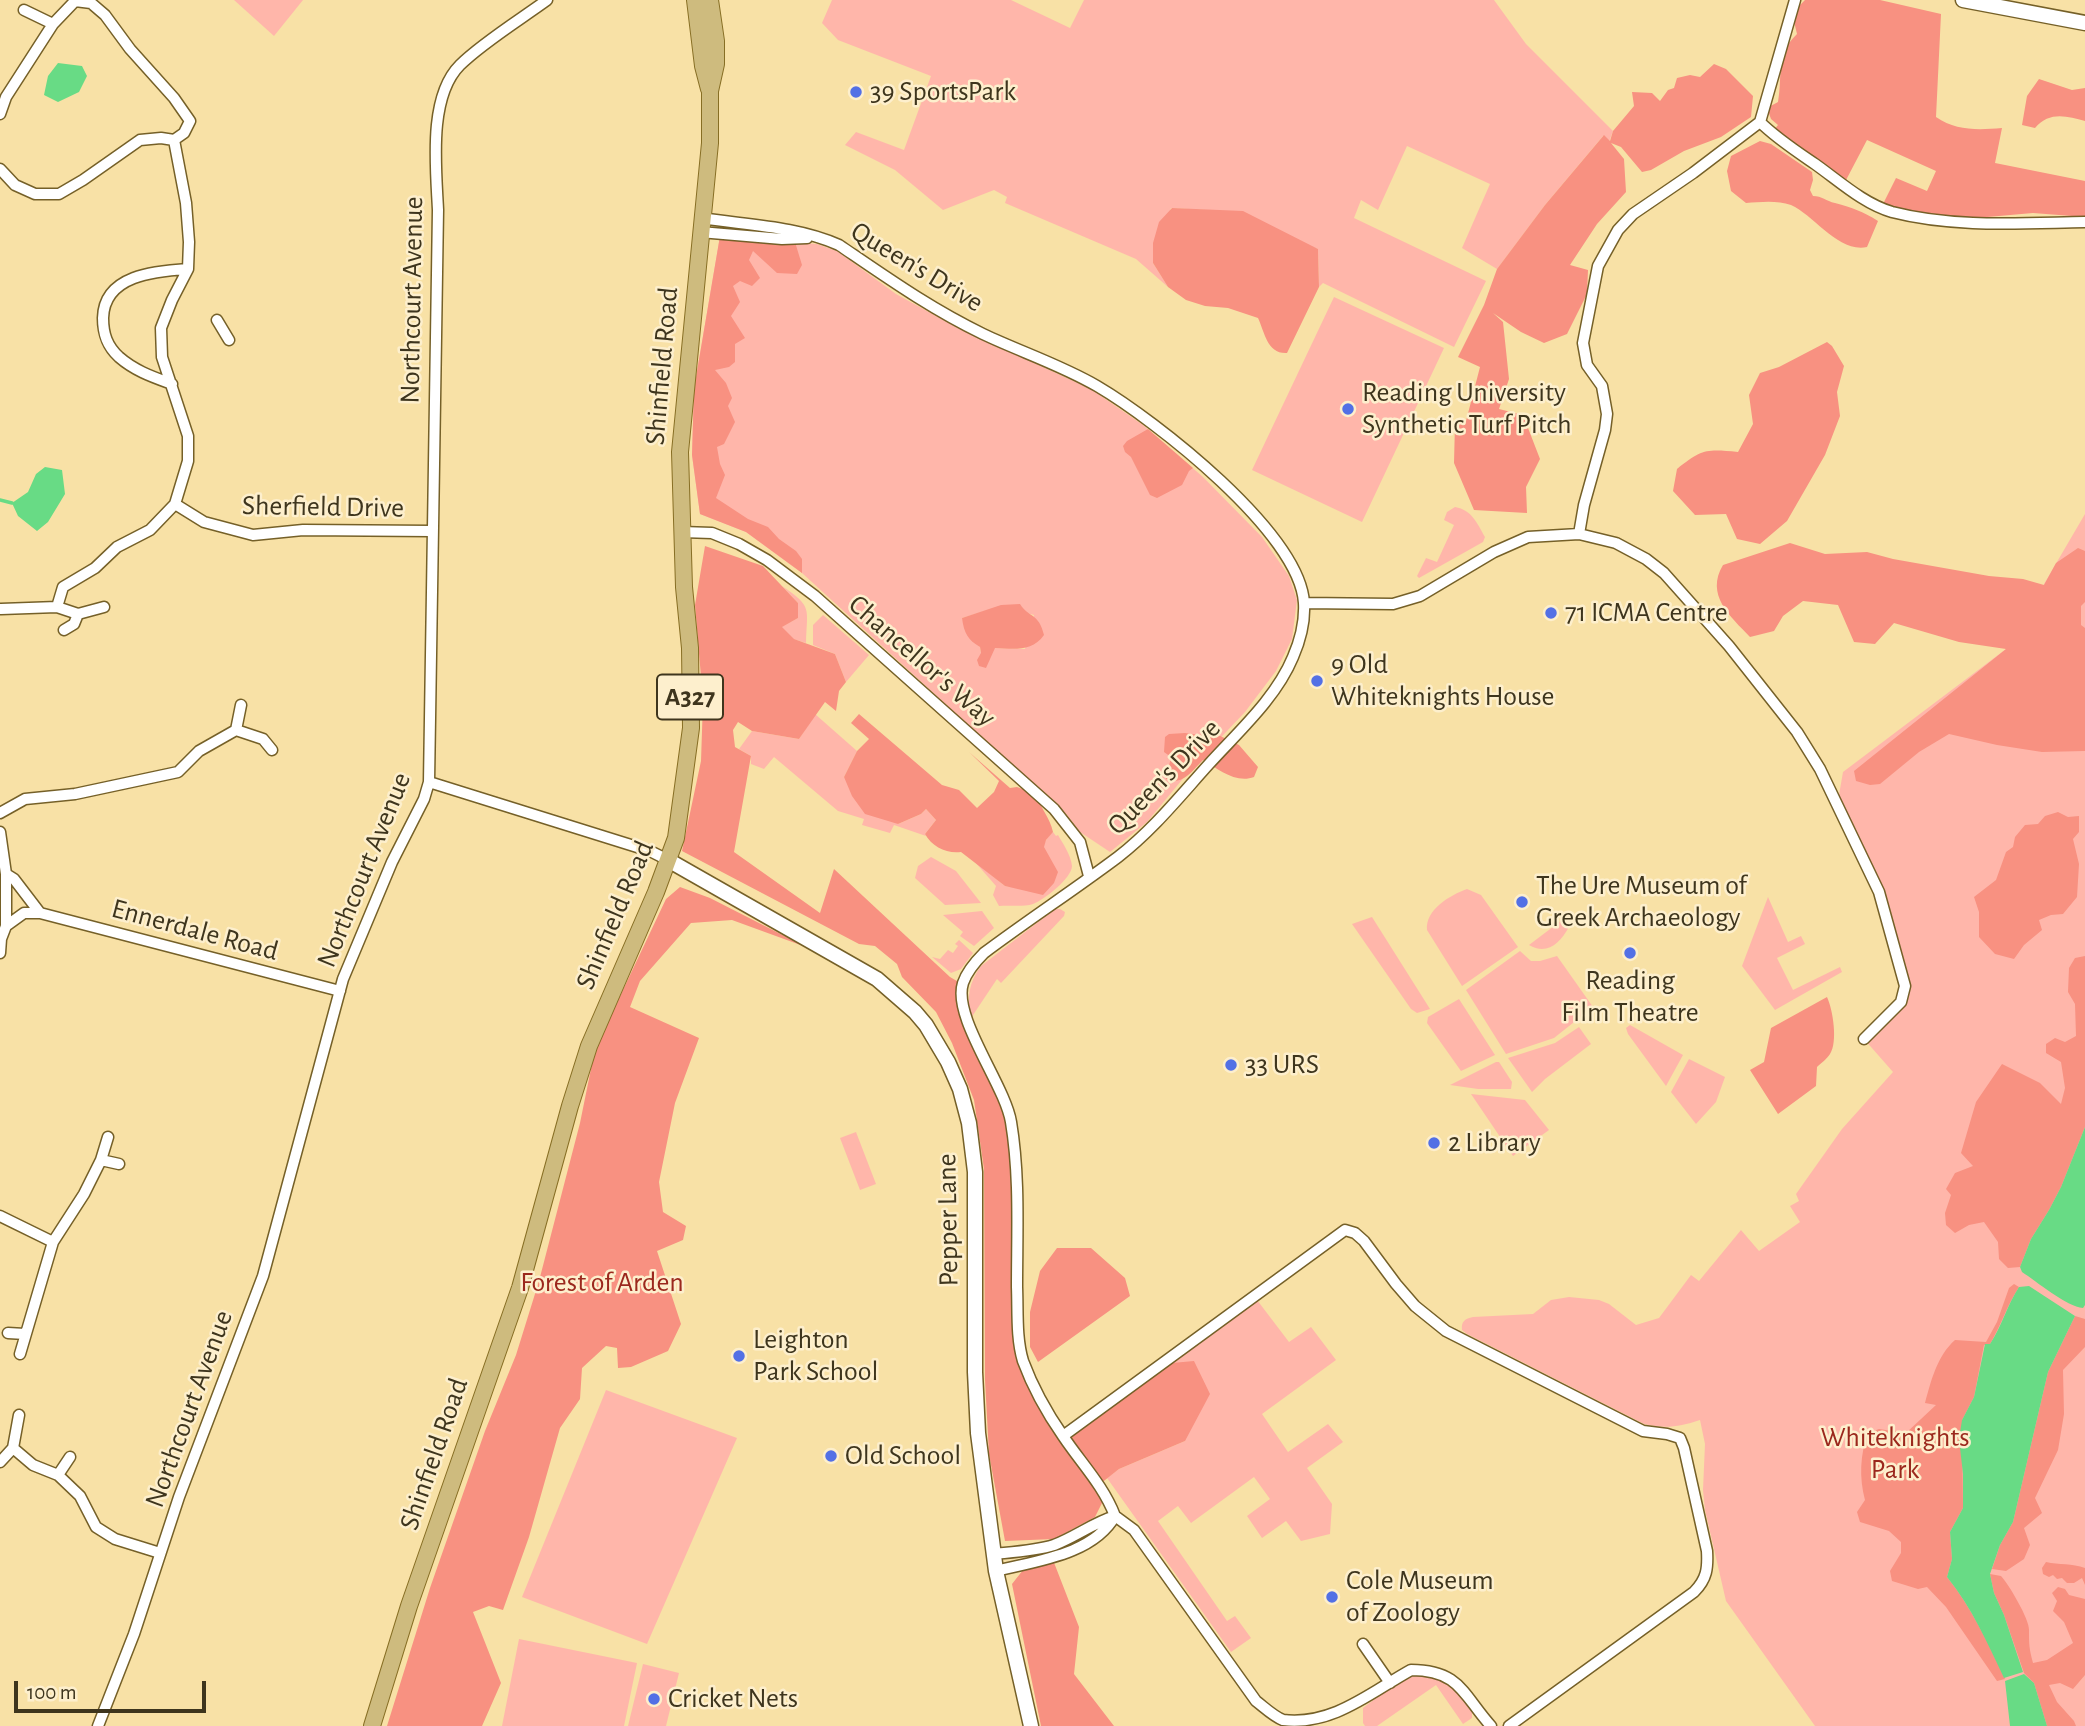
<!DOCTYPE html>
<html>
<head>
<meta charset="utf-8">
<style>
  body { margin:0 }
  #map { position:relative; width:2085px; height:1726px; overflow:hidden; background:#f8e1a6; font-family:"Alegreya Sans",sans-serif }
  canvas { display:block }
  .scale { position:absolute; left:14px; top:1681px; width:192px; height:32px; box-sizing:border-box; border:4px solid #3e351d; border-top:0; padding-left:9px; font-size:21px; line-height:24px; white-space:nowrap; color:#3e351d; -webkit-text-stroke:5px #fdefcd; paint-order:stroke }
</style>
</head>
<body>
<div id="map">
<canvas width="2085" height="1726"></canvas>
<div class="scale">100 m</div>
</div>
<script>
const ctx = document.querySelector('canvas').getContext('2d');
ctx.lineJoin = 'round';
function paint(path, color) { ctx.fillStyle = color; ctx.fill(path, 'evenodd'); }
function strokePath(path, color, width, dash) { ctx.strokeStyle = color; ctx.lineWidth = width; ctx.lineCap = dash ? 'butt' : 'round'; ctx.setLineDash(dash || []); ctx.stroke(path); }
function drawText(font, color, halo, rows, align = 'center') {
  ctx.font = font + ' "Alegreya Sans",sans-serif'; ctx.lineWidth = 5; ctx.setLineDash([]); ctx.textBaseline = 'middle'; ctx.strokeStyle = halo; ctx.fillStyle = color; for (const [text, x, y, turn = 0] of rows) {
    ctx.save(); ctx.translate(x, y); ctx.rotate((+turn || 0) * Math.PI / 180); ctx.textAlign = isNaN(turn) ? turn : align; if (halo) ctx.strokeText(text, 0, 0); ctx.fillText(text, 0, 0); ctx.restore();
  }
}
const green = new Path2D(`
  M234 0H303L274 36Z
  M832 0H1011L1070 28 1084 0H1494L1526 44 1613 131 1609 142 1603 136 1545 205 1497 269 1462 248 1490 184 1407 146 1378 210 1361 200 1354 218 1486 281 1454 347 1323 283 1319 287 1318 249 1206 210 1171 208 1153 263 1168 287 1136 259 1005 203 1007 197 994 190 943 210 895 170 845 145 856 132 904 150 931 76 838 40 822 23Z
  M720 236 817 244 837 251 896 294 958 328 1091 389 1143 425 1203 477 1262 537 1289 576 1297 600 1292 639 1276 671 1245 712 1191 769 1147 822 1110 852 1080 832 1067 815 802 573 746 532 700 514 692 455 694 389ZM1001 606 1034 615 1025 649 994 648 981 653 980 647 962 618Z
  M1334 297 1444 348 1362 522 1252 470Z
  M1455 507C1472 510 1477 523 1485 537L1483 542 1419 578 1417 576 1426 558 1437 562 1454 525 1444 520 1447 512Z
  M2085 514V1726H1815L1726 1601 1705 1510 1703 1490 1705 1444 1700 1420C1679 1427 1665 1429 1644 1424L1467 1334 1462 1330C1461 1321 1465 1319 1473 1317L1533 1314 1551 1300 1569 1297 1599 1300 1609 1304 1636 1325 1659 1318 1691 1275 1699 1281 1741 1230 1759 1251 1800 1222 1790 1206 1799 1201 1796 1194 1842 1129 1893 1072 1864 1039 1901 1002 1905 986 1886 915 1849 829 1839 795 1843 772 2006 649Z
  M782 586C813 607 807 608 806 643L793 639 781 627 798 618V603Z
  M823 615 869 655 846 682 835 654 813 645V625Z
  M815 714 857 751 844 777 898 824 921 814 926 809 936 820 925 834 926 836 894 825 890 833 862 825 864 819 838 811 774 757 764 769 751 764V756L739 749 752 731 799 739Z
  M1053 832 1056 836 1058 835C1063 844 1071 855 1072 866 1072 878 1044 900 1033 904 1024 907 1009 905 999 906L993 895 996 886 975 862 1005 886 1019 888C1026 877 1045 837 1053 832Z
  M931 857 956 871 981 903 945 905 915 878 918 866Z
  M1467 889 1481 895 1518 947 1462 986 1427 930C1425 910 1450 895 1467 889Z
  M1768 897 1788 942 1801 936 1805 944 1777 958 1793 990 1840 967 1842 972 1775 1010 1742 966Z
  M1055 909H1060L1065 912 1064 916 1001 983 997 979 971 1018C966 999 969 982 981 966Z
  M982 911 994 928 974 946 960 936 963 932 943 915Z
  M1372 917 1430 1009 1417 1013 1411 1009 1352 924Z
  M1566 917 1569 927C1560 943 1547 956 1529 945Z
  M959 940 973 953 961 969 951 973 932 957 940 959 948 950 953 953 958 946 955 944Z
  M1520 951 1531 961H1540L1557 956 1593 1007 1554 1038 1506 1054 1466 990Z
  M1459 999 1495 1055 1461 1071 1427 1023 1428 1017Z
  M1630 1025 1683 1055 1666 1086 1628 1034 1626 1028Z
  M1579 1027 1591 1044 1545 1079 1532 1092 1508 1058 1555 1043Z
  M1689 1059 1725 1077 1716 1102 1696 1124 1671 1092Z
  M1496 1062H1499L1512 1082 1511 1089H1478L1450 1085Z
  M1471 1094 1525 1100 1549 1130 1513 1156Z
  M856 1132 876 1184 860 1190 840 1138Z
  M1254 1296 1289 1342 1311 1327 1336 1360 1262 1414 1288 1452 1328 1424 1343 1442 1307 1468 1332 1504 1330 1534 1301 1541 1286 1521 1262 1538 1247 1516 1270 1499 1254 1477 1191 1523 1178 1506 1158 1521 1227 1621 1235 1616 1251 1638 1231 1652 1107 1478 1119 1469 1185 1441 1161 1364Z
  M606 1390 737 1438 647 1644 522 1597Z
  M519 1639 637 1663 624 1726H502Z
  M643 1664 679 1673 666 1726H628Z
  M1418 1674C1446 1678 1455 1685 1472 1707V1718L1463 1724 1436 1685 1377 1726H1365L1363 1723V1708L1397 1682Z`);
const forest = new Path2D(`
  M1805 0H1880L1941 14 1936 117C1956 131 1978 130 2002 128L1995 163 2085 181V217L2033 213 1953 220 1915 214 1883 204 1896 178 1927 191 1936 171 1867 140 1845 182 1773 131 1778 125 1771 119 1767 108 1778 102C1783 75 1775 55 1797 34L1792 13Z
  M1714 64 1726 69 1753 96 1751 117 1721 137 1684 151 1651 170 1642 172 1621 147 1611 143 1624 159 1626 192 1597 224 1570 265 1588 270 1587 294 1567 334 1544 343 1521 332 1493 313 1503 322 1509 379 1499 409 1523 415 1540 459 1526 487 1527 513 1474 510 1454 463 1455 423 1465 425 1480 367 1458 357 1484 305 1497 269 1545 205 1604 135 1610 141 1613 131 1634 106 1632 92 1652 93 1660 101 1668 90 1674 88 1677 78 1690 75 1700 77Z
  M2039 79 2072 90 2085 88V121C2067 116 2049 111 2035 128L2022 125 2027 96Z
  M1760 141 1771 144 1812 172 1813 180 1810 190 1813 196C1822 196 1826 201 1835 203 1853 208 1862 211 1878 221L1867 247C1838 253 1814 215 1791 205 1777 200 1760 202 1746 203L1731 191 1727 171 1731 156Z
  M1172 208 1243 211 1318 249 1319 287 1287 353C1267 354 1265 333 1258 318L1228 308 1205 306 1186 300 1168 287 1153 263V243L1159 222Z
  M720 236 795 242 802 265 797 274 777 273 753 251 749 260 760 278 752 286 740 281 733 286 740 302 731 316 745 338 735 344V362L729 367 715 370 726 383 732 398 728 406 735 422 724 444 717 447 720 464 725 475 716 498 748 519 768 527 779 539 796 551 802 559V573L746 532 700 514 692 455 694 389Z
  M1827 342 1832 346 1844 366 1837 392 1840 416 1825 455 1787 521 1760 544 1737 539 1726 514 1695 515 1673 491 1677 469C1702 449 1706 449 1738 452L1753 424 1749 395 1760 373 1779 367Z
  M1148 429 1193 468 1189 471 1182 485 1157 498 1150 495 1131 457 1125 452 1123 446 1127 441Z
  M1790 543 1825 554 1867 552 1893 559 1989 576 2023 579 2044 585 2056 563 2078 548 2085 551V602L2081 606V625L2085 628V751L2042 752 1997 745 1949 734 1919 752 1880 784 1870 785 1856 781 1854 771 2006 649 1959 642 1894 623 1875 644 1854 642 1838 605 1803 601 1783 616 1774 631 1750 637C1730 616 1705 595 1723 565Z
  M705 546 763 566 798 603V618L782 627 794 639 835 654 846 682 839 691 836 711 825 702 799 739 752 731 738 722 733 730 735 747 751 756 734 852 820 913 834 869 950 977 962 984V1001L1010 1119 1022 1357 1063 1436 1161 1364 1194 1361 1210 1394 1185 1441 1119 1469 1100 1484 1106 1495 1095 1517 1054 1539 1005 1541 989 1454 985 1380 984 1169 974 1100 952 1043 936 1012 902 977 897 964 875 946 859 944 682 851 701 761 703 701 695 605Z
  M1020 604C1029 618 1039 613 1044 635 1032 652 1014 649 995 648L986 668 979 666 977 660 981 653 980 647C968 640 964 633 962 618L1001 605Z
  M859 714 942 785 959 790 977 808 994 792 999 781 969 752 1010 788 1017 787 1034 793C1040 806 1050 818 1053 832L1046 840 1044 847 1058 872 1054 883 1043 895 1005 886 961 852C947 854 932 847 925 834L936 820 926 809 921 814 898 824 865 814 852 796 844 777 857 751 869 739 851 723Z
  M1185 733 1200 735 1214 733 1239 745 1258 767 1254 777C1236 784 1218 769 1203 760 1192 771 1183 786 1166 779L1171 757 1164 752 1165 737 1169 734Z
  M2058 812 2068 817 2079 816V832L2073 839 2079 864 2077 897 2063 914 2051 915 2039 920 2042 930 2024 945 2014 959 1995 954 1979 937V912L1974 897 1996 880 2006 852 2013 847 2015 837 2025 825 2038 824 2045 816Z
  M680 887 710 898 806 947 732 920 691 923 640 981 630 1007 699 1038 675 1103 659 1182 663 1212 686 1226 683 1240 657 1251 681 1324 668 1351 631 1367 618 1368 617 1348 606 1346 582 1368 580 1399 560 1428 529 1537 503 1610 489 1606 473 1612 501 1683 482 1726H387L430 1588 485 1431 516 1355 539 1281 580 1123 595 1049 666 899Z
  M2085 956V1127L2061 1187 2049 1210 2031 1239 2020 1267 2008 1268 1999 1259 1998 1242 1984 1222 1969 1225 1955 1233 1946 1225 1945 1213 1951 1195 1946 1189 1955 1173 1973 1166 1961 1153 1976 1102 2002 1064 2040 1083 2061 1104 2065 1088 2061 1062 2046 1053V1044L2055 1038 2065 1042 2076 1036 2075 1004 2068 992 2069 968 2075 958Z
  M1827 997C1833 1010 1838 1042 1830 1054 1827 1059 1821 1063 1817 1067L1816 1086 1778 1114 1750 1070 1764 1062 1771 1028Z
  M1057 1248H1091L1125 1278 1130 1296 1038 1362 1030 1347V1312L1040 1271Z
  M2014 1284 2019 1287C2007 1305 2001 1326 1990 1344L1984 1345 1974 1397 1962 1420 1963 1508 1950 1532 1952 1559 1947 1577C1972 1608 1988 1643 2005 1679L1997 1681 1946 1607 1927 1587 1918 1589 1892 1581 1890 1571 1901 1553V1542L1889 1531 1860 1522 1857 1512 1865 1500C1859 1478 1860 1454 1868 1433L1879 1429 1906 1433 1936 1405 1925 1403C1931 1381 1937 1356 1955 1340L1986 1342 1997 1322 2009 1288Z
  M2075 1316 2085 1319V1347L2063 1370 2064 1414 2058 1450 2035 1498 2042 1513 2024 1528 2030 1545 2024 1559 2006 1571 1992 1569 2000 1545 2013 1522 2048 1372Z
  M1053 1560 1079 1627 1074 1674 1114 1726H1041L1012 1584 1023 1570Z
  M2046 1562C2059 1565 2072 1563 2085 1568V1585L2082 1578 2074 1583H2067L2062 1578 2057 1579 2053 1575 2049 1577 2043 1574 2042 1568Z
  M1990 1574 2001 1576C2008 1583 2030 1620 2029 1630 2029 1644 2029 1648 2033 1663L2047 1660 2073 1643 2064 1622 2053 1611 2057 1601 2052 1593 2058 1587 2065 1589 2069 1595 2085 1599V1675L2073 1689 2060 1683 2049 1685 2057 1702 2074 1721 2076 1726H2047L2034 1683 2024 1673 2004 1615 1994 1593Z`);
const water = new Path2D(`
  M58 63 82 66 87 76 79 92 58 102 44 95 48 76Z
  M45 467 62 470 65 494 48 522 37 531 18 516 12 503 28 492 36 474Z
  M2085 1127V1305L2083 1308C2067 1307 2036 1281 2022 1272L2020 1267 2031 1239 2049 1210 2061 1187Z
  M2029 1286 2075 1316 2048 1372 2013 1522 2000 1545 1990 1574 1994 1593 2004 1615 2023 1672 2004 1678C1987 1642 1972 1608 1947 1577L1952 1559 1950 1532 1963 1508V1474L1959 1439 1962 1420 1974 1397 1985 1344H1990C2002 1326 2007 1305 2019 1287Z
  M2024 1674 2034 1683 2047 1726H2010L2005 1681Z`);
const stream = new Path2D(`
  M0 500 12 503`);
const street = new Path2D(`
  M24 10 53 24
  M0 114 6 97 53 24 75 1 91 3 105 15 130 49 174 98 190 121 184 133 174 140 161 138 140 140 83 180 59 194H35L15 185 0 169
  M1760 122C1776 138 1796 151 1815 164 1839 181 1864 204 1892 212 1954 228 2022 223 2085 222
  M701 218C746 225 797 226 839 245 886 277 931 309 983 334 1021 352 1061 365 1097 386 1155 420 1300 533 1304 603 1305 621 1300 641 1293 657 1276 698 1239 731 1209 764 1180 796 1153 830 1118 857 1074 890 1028 920 984 953 976 961 967 971 963 983 952 1017 1005 1085 1011 1122 1020 1176 1017 1232 1017 1287 1018 1311 1016 1338 1023 1361 1033 1388 1047 1413 1063 1436 1081 1463 1103 1485 1115 1516
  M700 232 782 239 807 238
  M217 320 229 340
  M172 384C153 377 135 371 119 357 107 346 103 334 103 318 104 275 155 271 188 269
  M175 504 204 522 253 535 303 530 432 531
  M682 532 712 533 739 544 767 560 815 596 1054 809 1080 842 1089 876
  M1579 534 1584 505 1605 430 1607 414 1602 386 1587 365 1583 343 1598 266 1618 230 1633 214 1693 173 1760 122 1795 0
  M1304 603 1393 604 1420 596 1494 552 1528 537 1579 534 1616 543 1646 559 1664 573 1729 646 1797 732 1820 769 1879 892 1905 986 1901 1002 1864 1039
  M57 607 78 614 74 624 64 630
  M1 609 57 607 63 587 95 568 117 547 150 530 175 504 188 461V436L162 357 161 328 172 300 188 269 189 242 186 203 174 140
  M78 614 104 607
  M236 730 241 705
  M429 782 650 851 668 860
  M0 813 25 799 75 794 178 772 199 751 236 730 263 739 272 750
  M0 832 6 874V926L1 939 0 953
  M6 874 14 879 40 913
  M6 926 24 913H40L340 991
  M101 1160 119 1164
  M0 1216 53 1242
  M8 1333 25 1334
  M20 1354 53 1242 84 1194 101 1160 108 1137
  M19 1415 13 1448 33 1465 58 1475 80 1496 96 1527 115 1539 160 1553
  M1063 1436 1345 1230 1355 1233 1364 1241 1396 1284 1415 1306 1446 1331 1643 1431 1667 1434 1680 1438 1684 1448 1707 1551C1708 1568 1707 1579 1694 1592L1509 1726
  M0 1462 13 1448
  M58 1475 70 1457
  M1115 1516 1134 1530 1256 1701C1264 1707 1273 1716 1283 1720 1333 1726 1371 1692 1411 1670 1460 1670 1463 1695 1491 1726
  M993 1554C1013 1552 1035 1551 1054 1545 1075 1537 1093 1523 1115 1516
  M996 1571C1035 1561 1093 1555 1115 1516
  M1363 1644 1390 1683
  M98 1726 134 1634 179 1497 263 1276 343 979 392 862 424 799 429 782 438 210C436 167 428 97 460 65 482 43 521 19 547 0`);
const secondary = new Path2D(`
  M1963 0 2085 23
  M668 860 877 979 915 1012 926 1025 948 1062 960 1089 969 1123 975 1172V1372L978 1433 996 1571 1031 1726`);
const primary = new Path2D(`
  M695 0 703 66 709 89
  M372 1726 409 1606 520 1288 570 1106 589 1046 656 892 676 838 691 728 690 648 684 587 680 452 710 143V91L716 64V41L710 0`);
const markers = [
  [856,92,7,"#5370e5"],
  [1348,409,7,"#5370e5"],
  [1551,613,7,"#5370e5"],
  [1317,681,7,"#5370e5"],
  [1522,902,7,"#5370e5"],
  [1630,953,7,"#5370e5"],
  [1231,1065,7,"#5370e5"],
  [1434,1143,7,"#5370e5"],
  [739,1356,7,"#5370e5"],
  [831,1456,7,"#5370e5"],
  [1332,1597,7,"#5370e5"],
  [654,1699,7,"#5370e5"]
];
const shields = [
  [690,697,66]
];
const shieldNames = [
  ["A327",690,697]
];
const poiNames = [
  ["39 SportsPark",870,92],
  ["Reading University",1362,393],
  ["Synthetic Turf Pitch",1362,425],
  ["71 ICMA Centre",1565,613],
  ["9 Old",1331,665],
  ["Whiteknights House",1331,697],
  ["The Ure Museum of",1536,886],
  ["Greek Archaeology",1536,918],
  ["Reading",1630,981,"center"],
  ["Film Theatre",1630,1013,"center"],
  ["33 URS",1245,1065],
  ["2 Library",1448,1143],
  ["Leighton",753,1340],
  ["Park School",753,1372],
  ["Old School",845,1456],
  ["Cole Museum",1346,1581],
  ["of Zoology",1346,1613],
  ["Cricket Nets",668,1699]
];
const streetNames = [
  ["Queen's Drive",917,267,31],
  ["Northcourt Avenue",412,300,-89],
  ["Shinfield Road",662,366,-85],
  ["Sherfield Drive",323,507,1],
  ["Chancellor's Way",922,661,41],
  ["Queen's Drive",1164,777,-46],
  ["Northcourt Avenue",364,870,-68],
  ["Shinfield Road",615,915,-67],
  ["Ennerdale Road",195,930,15],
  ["Pepper Lane",948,1220,-91],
  ["Northcourt Avenue",189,1409,-70],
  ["Shinfield Road",434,1454,-71]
];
const parkNames = [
  ["Forest of Arden",602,1283],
  ["Whiteknights",1895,1438],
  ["Park",1895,1470]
];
paint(green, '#ffb6aa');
paint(forest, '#f89181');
paint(water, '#68db85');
strokePath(stream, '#68db85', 3.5);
strokePath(street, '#756028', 13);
strokePath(secondary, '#756028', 17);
strokePath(primary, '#876e24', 18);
strokePath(street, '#fff', 10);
strokePath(secondary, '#fff', 14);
strokePath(primary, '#cebb7e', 16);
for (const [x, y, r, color] of markers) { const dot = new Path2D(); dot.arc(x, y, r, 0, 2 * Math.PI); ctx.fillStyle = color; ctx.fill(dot); strokePath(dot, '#fdefcd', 2.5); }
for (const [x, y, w] of shields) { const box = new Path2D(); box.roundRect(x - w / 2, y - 22.5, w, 45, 5); ctx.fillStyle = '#fdefcd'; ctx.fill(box); strokePath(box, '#3e351d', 2); }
drawText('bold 26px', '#3e351d', null, shieldNames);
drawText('28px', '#3e351d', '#fdefcd', poiNames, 'left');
drawText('28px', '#3e351d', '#fdefcd', streetNames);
drawText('28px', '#9b281d', '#fdefcd', parkNames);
</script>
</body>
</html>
